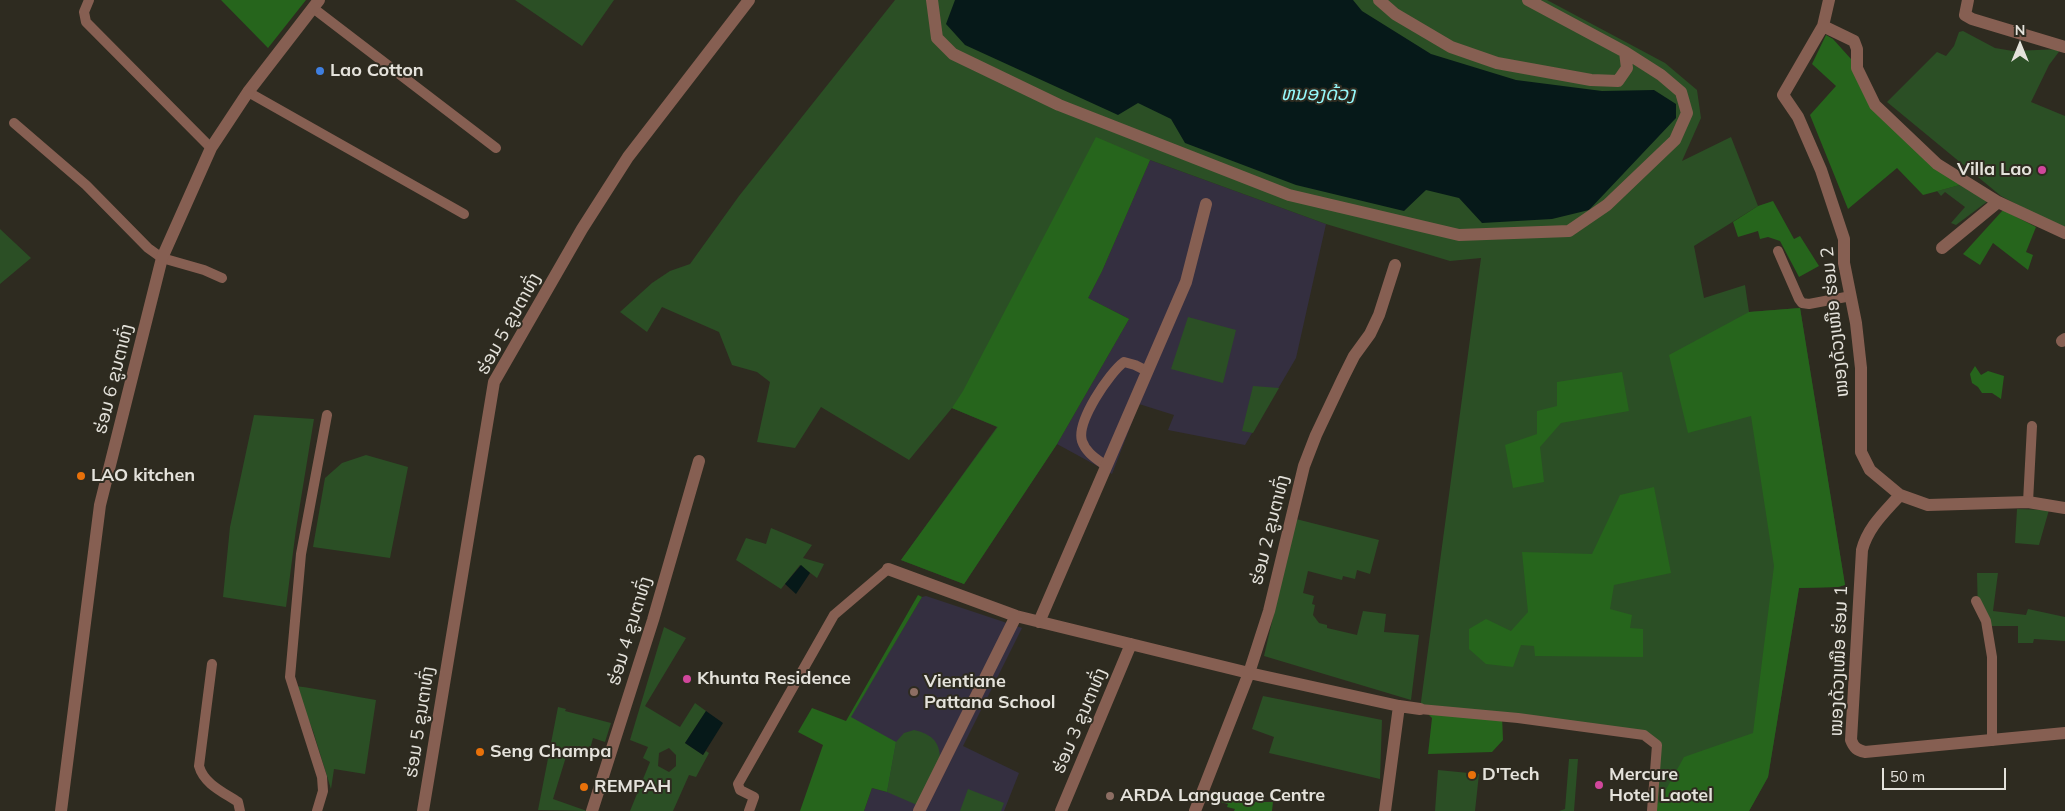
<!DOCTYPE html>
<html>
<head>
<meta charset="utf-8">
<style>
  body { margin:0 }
  #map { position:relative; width:2065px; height:811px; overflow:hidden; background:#2e2b20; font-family:Mulish,sans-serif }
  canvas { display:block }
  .north { position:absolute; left:1995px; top:20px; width:50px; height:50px; -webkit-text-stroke:4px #2e2b20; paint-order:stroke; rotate:0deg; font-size:14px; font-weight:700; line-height:20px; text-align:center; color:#e4e2db }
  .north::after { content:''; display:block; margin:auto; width:18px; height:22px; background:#e4e2db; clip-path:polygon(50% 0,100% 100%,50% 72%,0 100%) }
  .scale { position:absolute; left:1882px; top:768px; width:124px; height:22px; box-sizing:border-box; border:2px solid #e4e2db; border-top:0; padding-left:6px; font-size:15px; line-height:18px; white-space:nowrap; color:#e4e2db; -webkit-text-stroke:4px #2e2b20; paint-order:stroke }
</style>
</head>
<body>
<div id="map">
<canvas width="2065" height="811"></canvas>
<div class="north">N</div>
<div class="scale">50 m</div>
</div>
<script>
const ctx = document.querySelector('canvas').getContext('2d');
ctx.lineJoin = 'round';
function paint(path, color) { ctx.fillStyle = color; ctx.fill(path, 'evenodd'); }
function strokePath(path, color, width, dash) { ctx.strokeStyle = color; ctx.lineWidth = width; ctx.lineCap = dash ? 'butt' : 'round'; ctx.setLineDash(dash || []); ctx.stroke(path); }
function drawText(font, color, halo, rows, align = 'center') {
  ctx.font = font + ' Mulish,"Noto Sans Lao",sans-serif'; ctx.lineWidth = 4; ctx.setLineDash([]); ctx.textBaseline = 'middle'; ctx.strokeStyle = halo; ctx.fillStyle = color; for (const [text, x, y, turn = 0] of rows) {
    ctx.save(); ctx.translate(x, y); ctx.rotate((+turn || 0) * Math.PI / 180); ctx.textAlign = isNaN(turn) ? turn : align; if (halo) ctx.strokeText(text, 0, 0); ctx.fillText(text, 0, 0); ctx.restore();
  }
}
const education = new Path2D(`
  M1150 160 1326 224 1296 358 1245 445 1168 430 1174 415 1139 404 1112 474 1057 444 1129 319 1088 298 1102 271Z
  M926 596 1022 628 963 746 1019 773 1004 811H864L872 788 887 792 850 717 922 597Z`);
const green = new Path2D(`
  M515 0H614L582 46Z
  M895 0H1547L1665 63 1697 90 1701 118 1682 161 1731 137 1758 206 1694 246 1704 298 1745 285 1749 312 1800 308 1845 585 1838 587 1799 588 1768 777 1749 811H1654L1657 745 1651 739 1420 709 1481 258 1450 261 1326 224 1150 160 1102 271 1088 298 1129 319 1057 444 964 584 901 560 997 427 952 408 909 460 821 407 795 448 757 442 770 382 757 372 732 365 719 332 662 307 647 332 620 312 652 283 670 271 690 264 739 196Z
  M1963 31 1995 48 2013 51 2061 49 2049 65 2031 102 2065 116V227L2044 219 2001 196 1887 102 1937 52 1946 56 1954 46 1959 32Z
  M1960 185 1988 201 1956 225 1951 223 1965 207 1945 192 1941 196 1937 191Z
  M0 229 31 258 0 284Z
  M1188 317 1236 330 1223 383 1171 369Z
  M1253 386 1279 388 1253 433 1242 431Z
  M254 415 314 419 296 529 286 607 223 597 230 527Z
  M366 455 408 467 390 558 313 547 325 478 342 463Z
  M2017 509 2049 510 2039 545 2015 543Z
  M1296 519 1379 540 1370 574 1357 570 1355 579 1343 576 1342 580 1308 571 1303 593 1314 596 1312 604 1315 605 1313 615 1319 623 1327 625V628L1357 635 1363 611 1386 614 1384 632 1419 635 1411 700 1264 656Z
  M771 528 812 545 803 558 824 564 817 578 800 565 781 589 736 560 746 538 766 544Z
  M1977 573H1998L1993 611 2026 615 2028 609 2065 617V641L2034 639 2033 643H2018V626H1982V620L1978 616Z
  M664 627 686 638 645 706 680 727 695 703 706 711 685 743 703 755 706 751 709 753 696 777 689 775 673 811H630L650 762 643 758 648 747 630 740ZM669 748 676 755V766L669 772 658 766 659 753Z
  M295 686C322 689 349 696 376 700L365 774 334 769 331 789 313 731Z
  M1263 696 1382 720 1380 779 1269 753 1274 737 1252 729Z
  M558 707 566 709 565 711 611 723 605 742 593 738 589 753 569 747 553 799 587 811 538 810Z
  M914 730C930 734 940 740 940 759L917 805 887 792 896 742 904 733Z
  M1569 759H1578L1574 811H1559L1565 809Z
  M1438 770 1479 774 1475 811H1435Z
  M968 789 1004 803 1001 811H960Z`);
const forest = new Path2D(`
  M221 0H306L268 48Z
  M1826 35 1833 39 1851 59 1870 107 1960 185 1923 195 1897 168 1848 209 1810 115 1836 86 1812 64Z
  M1096 137 1150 160 1102 271 1088 298 1129 319 1057 444 964 584 901 560 998 427 952 408 963 391Z
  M1773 201 1794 239 1800 236 1819 266 1799 277 1780 241 1768 237 1760 239 1758 231 1738 237 1733 222 1758 206Z
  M2003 210 2036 227 2026 252 2033 255 2028 270 1993 243 1980 265 1963 254Z
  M1800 308 1845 585 1838 587 1799 588 1768 777 1749 811H1654L1684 757 1753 733 1774 566 1751 416 1688 433 1669 355 1749 312Z
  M1975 366 1981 375 1988 371 2004 376 2001 399 1992 393H1982L1978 387 1972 383 1970 374Z
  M1622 372 1629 411 1561 423 1540 447 1544 482 1513 488 1505 445 1537 434V411L1557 406V382Z
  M1654 487 1671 573 1614 585 1610 609 1632 615 1630 628 1643 629V657L1535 656 1534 646 1521 645 1513 667 1486 664 1469 649V629L1486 619 1511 631 1528 612 1522 552 1592 554 1620 495Z
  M918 595 922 597 851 717 896 742 887 792 872 788 864 811H800L823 745 798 732 812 708 846 721Z
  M1427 713 1502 716 1503 740 1492 752 1428 754 1432 718Z
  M1216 791H1232L1247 802H1273L1272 811H1234L1235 809 1227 807 1228 804 1212 800Z`);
const water = new Path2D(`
  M955 0H1353L1362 11 1431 54 1516 80 1602 91 1654 90 1676 104V118L1589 210 1552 219 1482 223 1459 198 1426 190 1404 211 1296 185 1185 143 1171 119 1138 103 1118 115 965 45 946 24Z
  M801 565 810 573 796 594 785 584Z
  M706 711 723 723 703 755 685 743Z`);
const service = new Path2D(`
  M89 0 84 12 86 22 211 148
  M313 8 496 148
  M248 92 464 214
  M14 123 86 185 148 248 162 258 204 270 222 278
  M1778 251 1799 299 1802 303 1809 304 1851 296
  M1106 466C1097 459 1086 453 1082 441 1076 422 1109 373 1124 362L1135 365 1147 371
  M2028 502 2032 426
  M1976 601 1986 621 1992 657V741
  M212 664 199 766C204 784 223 792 238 802L240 811
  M1420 709 1518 718 1644 735 1657 745 1652 811
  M317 811 323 791 322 777 290 677 301 554 327 415
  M749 811 754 797 740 790 738 784 834 615 888 569`);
const minor = new Path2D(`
  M932 0 937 38 953 54 1059 105 1289 195 1459 235 1569 231 1607 205 1675 140 1687 113 1681 92 1661 75 1625 52
  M1379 0 1395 14 1451 47 1497 63 1591 80 1618 81 1627 68 1625 52 1528 0
  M1829 0 1823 26 1783 95 1798 117 1821 170 1844 239V263L1856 323 1861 368V452L1870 470 1900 495 1928 505 2028 502 2065 508
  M1968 0 1965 15 1972 19 2065 47
  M1823 26 1854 41 1857 49V68L1875 105 1937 164 1998 202 2065 233
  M1942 248 1998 202
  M2062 341 2065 339
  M1900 495C1884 513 1868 527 1862 550L1851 740C1854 748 1857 750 1865 752L2065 733
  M888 569 1016 616 1249 673 1399 706 1420 709
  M1039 622 1186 282 1206 204
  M61 811 100 505 162 258 211 148 248 92 319 0
  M423 811 494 382 582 229 628 157 749 0
  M592 811 653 620 699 461
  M919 811 1016 616
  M1061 811 1131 644
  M1195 811 1249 673 1269 611 1304 466 1316 435 1343 378 1354 356 1370 334 1379 315 1395 265
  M1385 811 1399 706`);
const markers = [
  [320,71,5,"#3f7fe0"],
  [2042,170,5,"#d1479c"],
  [81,476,5,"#e8710a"],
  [687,679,5,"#d1479c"],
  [914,692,5,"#8d6e63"],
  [480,752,5,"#e8710a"],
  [1472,775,5,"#e8710a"],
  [1599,785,5,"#d1479c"],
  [584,787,5,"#e8710a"],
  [1110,796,5,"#8d6e63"]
];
const poiNames = [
  ["Lao Cotton",330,71],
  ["Villa Lao",2032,170,"right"],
  ["LAO kitchen",91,476],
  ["Khunta Residence",697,679],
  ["Vientiane",924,682],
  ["Pattana School",924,703],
  ["Seng Champa",490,752],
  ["D'Tech",1482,775],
  ["Mercure",1609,775],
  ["Hotel Laotel",1609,796],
  ["REMPAH",594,787],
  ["ARDA Language Centre",1120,796]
];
const streetNames = [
  ["ໜອງດ້ວງເໜືອ ຮ່ອມ 2",1835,322,-96],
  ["ຮ່ອມ 5 ຂູນຕາທົ່ງ",509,324,-61],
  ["ຮ່ອມ 6 ຂູນຕາທົ່ງ",114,379,-76],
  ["ຮ່ອມ 2 ຂູນຕາທົ່ງ",1270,530,-76],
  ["ຮ່ອມ 4 ຂູນຕາທົ່ງ",630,631,-73],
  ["ໜອງດ້ວງເໜືອ ຮ່ອມ 1",1839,661,-88],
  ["ຮ່ອມ 3 ຂູນຕາທົ່ງ",1080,721,-67],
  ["ຮ່ອມ 5 ຂູນຕາທົ່ງ",420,722,-81]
];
const waterNames = [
  ["ຫນອງດ້ວງ",1318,94]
];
paint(education, '#342f40');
paint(green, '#2b4f25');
paint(forest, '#26651c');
paint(water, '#061919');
strokePath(service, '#865f52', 10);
strokePath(minor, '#865f52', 12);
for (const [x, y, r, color] of markers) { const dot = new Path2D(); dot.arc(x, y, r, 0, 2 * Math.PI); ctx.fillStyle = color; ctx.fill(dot); strokePath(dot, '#2e2b20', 2); }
drawText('bold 18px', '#e4e2db', '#2e2b20', poiNames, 'left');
drawText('18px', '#e4e2db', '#2e2b20', streetNames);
drawText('italic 19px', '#95f7fa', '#2e2b20', waterNames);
</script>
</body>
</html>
